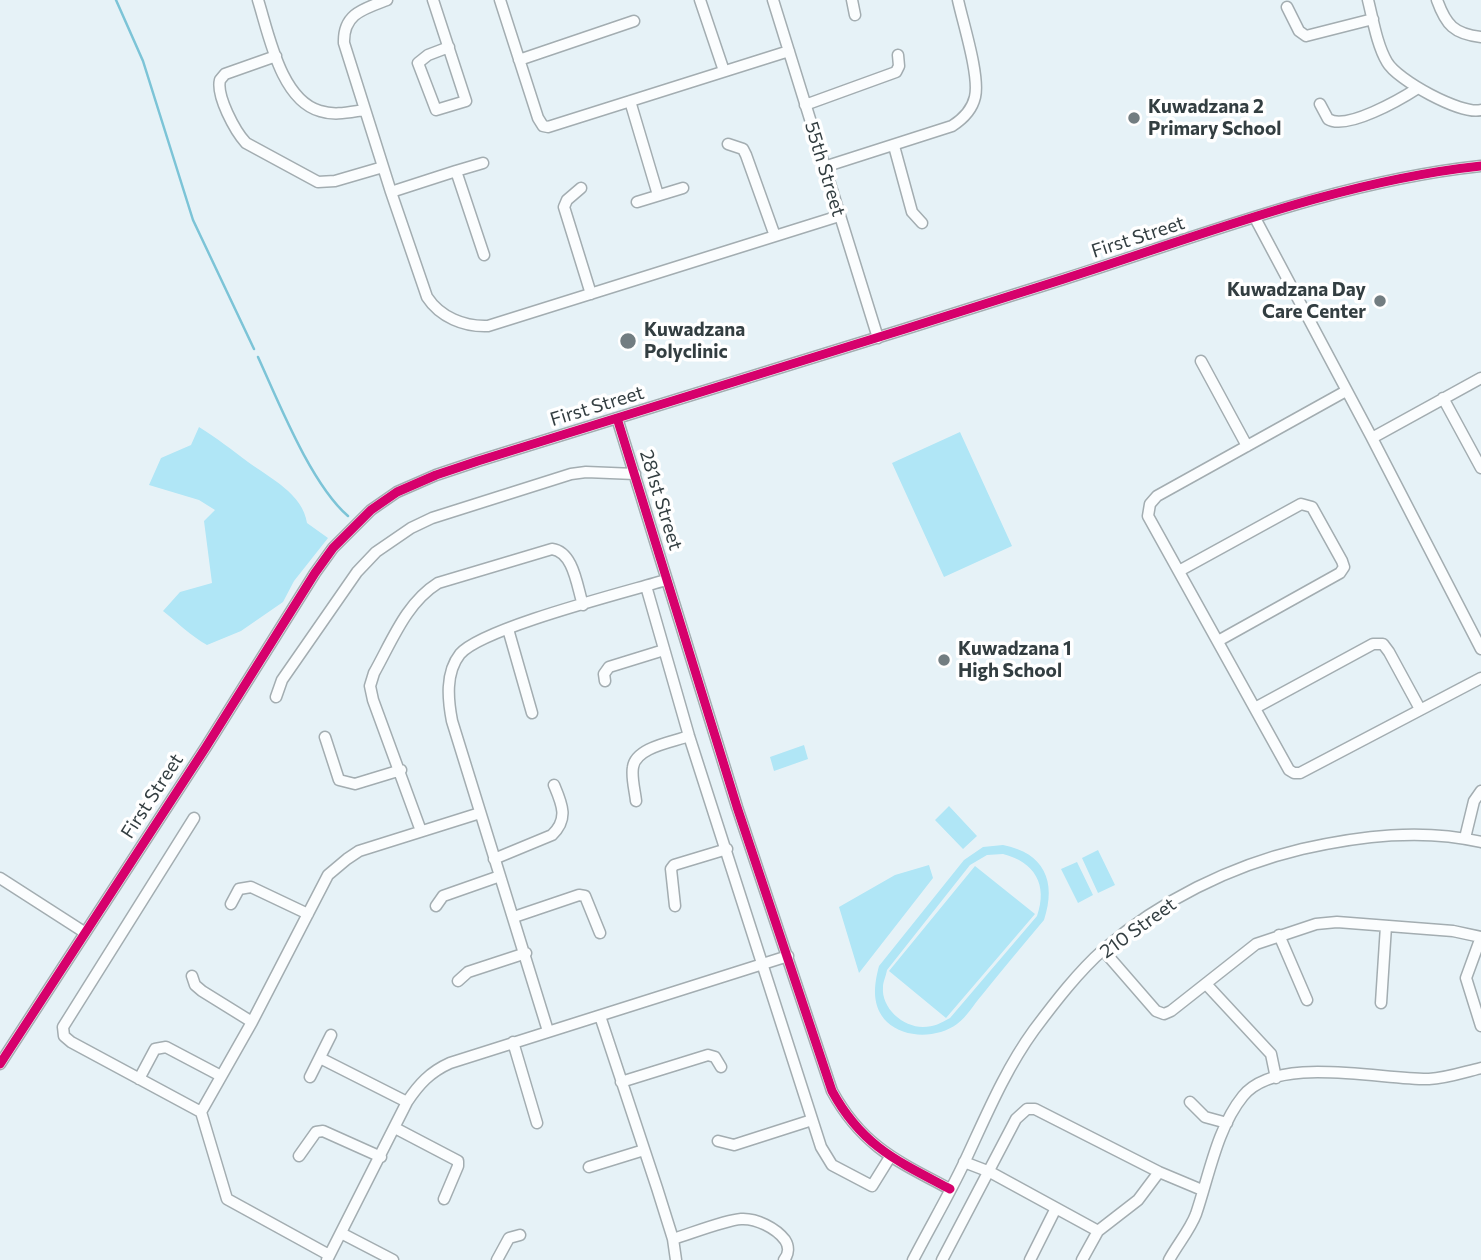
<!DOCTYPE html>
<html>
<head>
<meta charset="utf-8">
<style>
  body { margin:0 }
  canvas { display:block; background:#e6f2f7 }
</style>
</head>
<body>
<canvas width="1481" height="1260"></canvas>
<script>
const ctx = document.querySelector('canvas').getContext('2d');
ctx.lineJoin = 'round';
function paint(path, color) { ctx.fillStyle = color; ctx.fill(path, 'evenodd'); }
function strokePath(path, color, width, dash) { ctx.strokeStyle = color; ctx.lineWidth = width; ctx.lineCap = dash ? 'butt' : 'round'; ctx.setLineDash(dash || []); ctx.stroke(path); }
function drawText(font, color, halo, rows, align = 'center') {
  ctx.font = font + ' Commissioner,sans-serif'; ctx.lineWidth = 7; ctx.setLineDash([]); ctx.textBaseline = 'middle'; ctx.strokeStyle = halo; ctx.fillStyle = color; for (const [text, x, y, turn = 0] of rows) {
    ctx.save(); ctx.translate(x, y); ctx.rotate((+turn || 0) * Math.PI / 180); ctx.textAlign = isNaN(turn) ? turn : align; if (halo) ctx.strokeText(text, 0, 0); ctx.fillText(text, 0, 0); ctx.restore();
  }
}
const green = new Path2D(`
  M199 427C217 438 232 450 248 462 270 478 303 494 307 523L328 538 294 581 283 602 241 631 207 645C191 636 178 623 163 611L180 592 212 583 204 521 215 510 199 500 149 485 161 458 191 445Z
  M960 432 1012 546 944 577 892 463Z
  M804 745 808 759 774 771 770 757Z
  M949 806 977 836 963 849 935 820Z
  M1003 845C1044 853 1057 881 1044 920 1023 945 1002 970 982 995 974 1004 967 1017 957 1024 938 1038 905 1039 887 1022 871 1006 874 985 879 966L964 860 983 847ZM1003 854C1035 862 1048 885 1037 916L950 1018C941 1023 934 1027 923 1027 903 1027 881 1008 883 987 883 982 886 976 887 970L970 865 987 855Z
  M1098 850 1115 885 1098 893 1082 858Z
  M1077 862 1093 895 1078 903 1061 869Z
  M929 865 933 878 859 973 839 907 895 875Z
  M975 866 1035 914 946 1018 889 971Z`);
const stream = new Path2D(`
  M116 0 143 61 193 220 254 349
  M258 357C279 403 311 484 348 516`);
const minor = new Path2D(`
  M258 0C269 35 281 100 320 111 335 116 350 112 364 110
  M387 0C363 9 343 14 344 43L391 192 427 297C440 317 464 327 488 326L839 216
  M433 0 466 101 436 110 418 63 428 55 449 47
  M500 0 538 118 543 126 548 127 789 51
  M700 0 724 71
  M773 0 878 338
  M852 0 855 15
  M1368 0C1373 20 1377 45 1387 62 1397 80 1461 115 1481 110
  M1437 0C1446 25 1454 34 1481 37
  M1287 7 1299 31 1306 36 1373 19
  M276 56 225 74 220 80C216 96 235 131 246 143L318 182 335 181 383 167
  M519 60 634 21
  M630 101 658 195
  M1320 104 1328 119C1346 131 1401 99 1418 88
  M805 105 896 72 899 66 898 55
  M728 144 743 149 746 155 775 236
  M894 146 912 212 922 223
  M824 167 952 126C963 119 972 110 975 97 980 76 963 23 958 0
  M456 171 483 163
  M581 188 567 200 564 207 591 294
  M391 192 456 171 484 255
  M637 202 683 188
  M1255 218 1372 438 1481 378
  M1201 361 1247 446
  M1346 391 1157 496 1150 504 1148 516 1289 770 1294 773H1300L1481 678
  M1443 398 1481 468
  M617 418 737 807 832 1091C862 1146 897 1161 950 1189
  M1372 438 1481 649
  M1179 571 1301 504 1312 507 1342 561 1344 567 1340 573 1218 641
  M646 586 689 736 821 1147 832 1165 872 1186 890 1157
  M508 629 532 713
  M605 681 604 674 609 667 664 650
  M276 697 282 680 357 572 376 552 411 528 432 518 571 474 586 472 635 474
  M1255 708 1373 644H1383L1389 652 1420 709
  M325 737 339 780 355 784 401 770
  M636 801C635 791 631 777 633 767 636 747 673 742 689 736
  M194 818 63 1027 64 1036 71 1042 201 1112 252 1022 328 875 347 859 359 851 480 813
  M421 831 373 700 370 686 374 673C392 641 406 603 438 583L552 549C574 552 577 587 583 605
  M1465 838 1474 801 1481 791
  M494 859 552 835C569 819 562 804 554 785
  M0 878 84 932
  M231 904 239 889 251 887 308 914
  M436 906 443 896 500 876
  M675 906 671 869 674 865 727 849
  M514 917 579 895 585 896 600 933
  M1279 935 1307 1000
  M1481 937 1466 978 1481 1026
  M1103 950 1156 1011 1164 1014 1171 1011 1256 944 1316 924 1337 922 1453 931 1481 937
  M192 976 195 985 202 991 252 1022
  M458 981 468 972 526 953
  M1206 984 1271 1054 1276 1078
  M1381 1003 1386 926
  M600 1016 657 1188 673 1239 676 1260
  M548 1031 452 721C448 700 445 673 460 654 482 628 626 592 666 580
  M513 1042 537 1123
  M320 1058 407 1102
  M0 1064 206 747 315 573 333 548 371 510 397 492 436 475 478 461C673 401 869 341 1064 279 1200 236 1339 181 1481 166
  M310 1077 331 1035
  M139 1079 155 1049 166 1047 221 1076
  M621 1082 708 1055 715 1057 721 1067
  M1190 1102 1205 1117 1227 1123
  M201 1112 227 1199 329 1255
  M395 1128 458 1161V1166L444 1199
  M718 1141 734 1145 812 1120
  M299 1156 316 1132 323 1131 381 1157
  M964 1162 990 1172 1098 1231 1082 1260
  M589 1167 644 1150
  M1098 1231 1138 1200 1159 1172
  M341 1233 393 1260
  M673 1239C690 1234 725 1220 741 1219 756 1218 776 1228 785 1240 789 1246 789 1254 784 1260
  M327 1260 407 1102C419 1084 430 1072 450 1063L788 956
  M497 1260 509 1238 520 1235
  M913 1260C930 1227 949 1195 965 1161 986 1116 1005 1070 1034 1030 1055 1002 1078 972 1104 949 1160 901 1230 866 1302 849 1360 836 1422 828 1481 842
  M942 1260 1016 1119 1027 1109H1035L1159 1172 1202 1190
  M1030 1260 1056 1208
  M1169 1260C1177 1245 1190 1230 1196 1214 1209 1176 1217 1128 1243 1096 1277 1054 1381 1080 1429 1079 1447 1078 1464 1072 1481 1068`);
const cycleway = new Path2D(`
  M617 418 737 807 832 1091C862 1146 897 1161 950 1189
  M0 1064 206 747 315 573 333 548 371 510 397 492 436 475 478 461C673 401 869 341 1064 279 1200 236 1339 181 1481 166`);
const markers = [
  [1134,118,7,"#727d81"],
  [1380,301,7,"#727d81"],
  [628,341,9,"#727d81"],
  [944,660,7,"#727d81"]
];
const poiNames = [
  ["Kuwadzana 2",1148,107],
  ["Primary School",1148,129],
  ["Kuwadzana Day",1366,290,"right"],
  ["Care Center",1366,312,"right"],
  ["Kuwadzana",644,330],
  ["Polyclinic",644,352],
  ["Kuwadzana 1",958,649],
  ["High School",958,671]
];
const streetNames = [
  ["55th Street",825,169,73],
  ["First Street",1138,237,-18],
  ["First Street",597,406,-17],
  ["281st Street",661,500,73],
  ["First Street",152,796,-57],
  ["210 Street",1138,928,-36]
];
paint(green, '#b0e6f6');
strokePath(stream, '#7cc4d7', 2.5);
strokePath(minor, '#a3adb1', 13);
strokePath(minor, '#fbfdfe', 10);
strokePath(cycleway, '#d6006c', 9);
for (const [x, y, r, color] of markers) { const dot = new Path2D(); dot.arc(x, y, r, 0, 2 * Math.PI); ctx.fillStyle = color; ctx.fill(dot); strokePath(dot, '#fff', 2.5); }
drawText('bold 19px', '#333e41', '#fff', poiNames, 'left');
drawText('19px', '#333e41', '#fff', streetNames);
</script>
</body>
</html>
